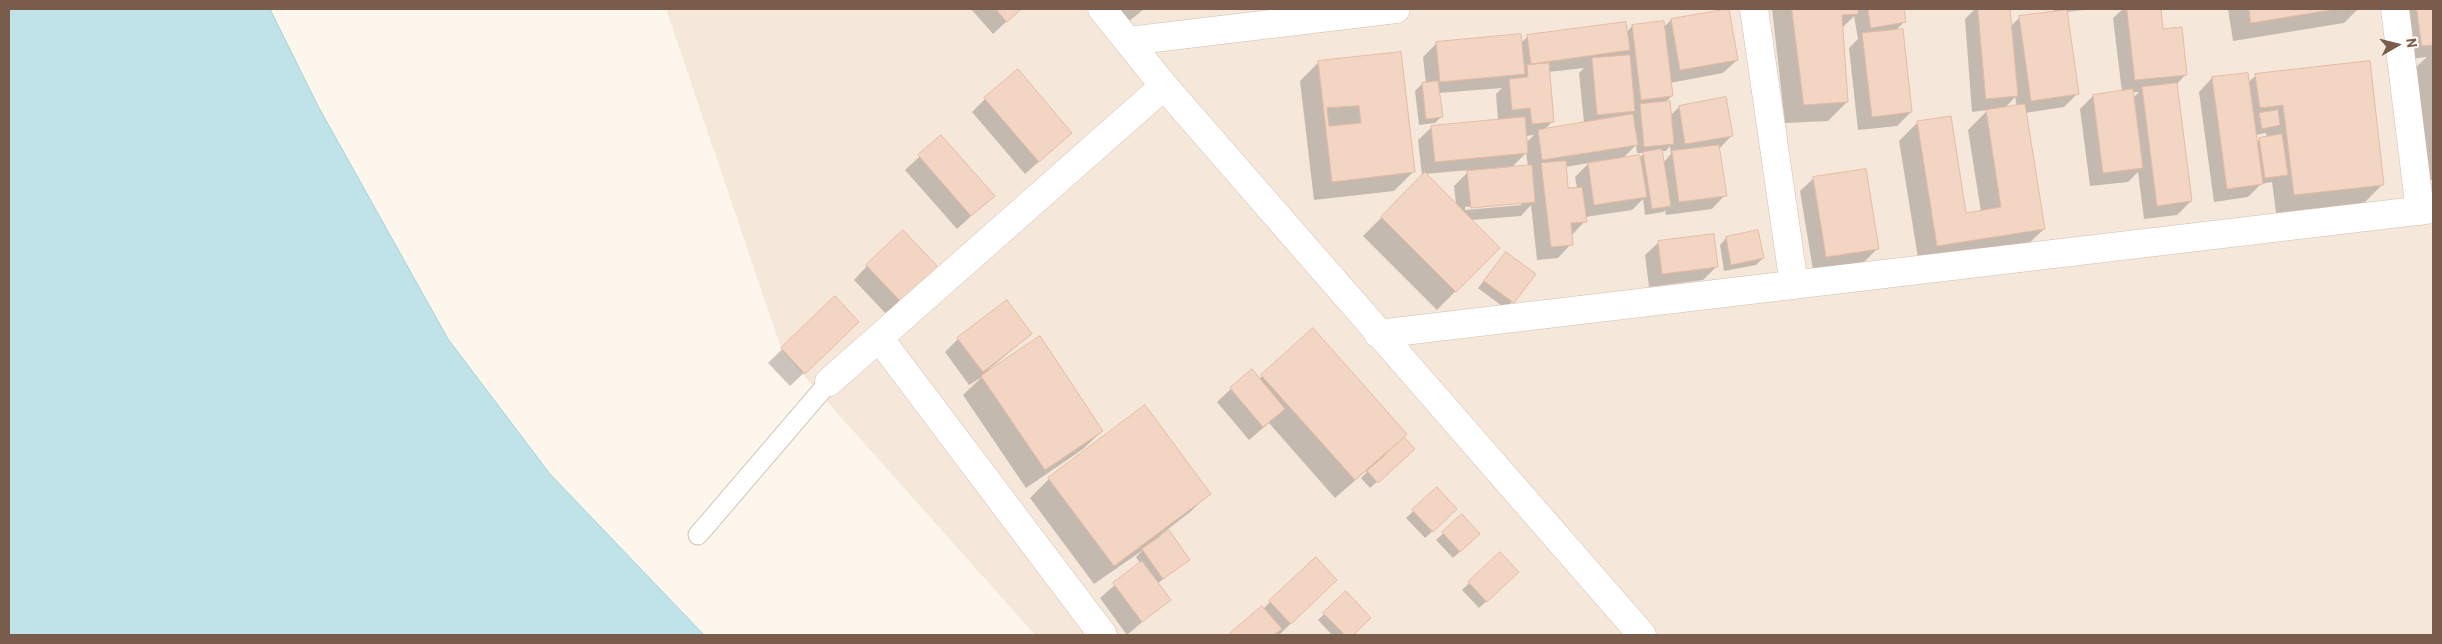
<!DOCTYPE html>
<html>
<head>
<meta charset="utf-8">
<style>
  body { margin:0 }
  #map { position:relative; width:2442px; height:644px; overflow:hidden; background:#fdf6ec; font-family:Barlow,sans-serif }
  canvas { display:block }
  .frame { position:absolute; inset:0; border:10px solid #7a5c4d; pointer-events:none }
  .north { position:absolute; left:2372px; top:20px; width:50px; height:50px; -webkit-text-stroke:4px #fffaf3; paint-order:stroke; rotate:82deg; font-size:14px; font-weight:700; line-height:20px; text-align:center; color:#7a5c4d }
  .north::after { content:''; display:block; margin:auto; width:18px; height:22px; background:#7a5c4d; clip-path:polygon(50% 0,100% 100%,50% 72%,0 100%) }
</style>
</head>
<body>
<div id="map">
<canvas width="2442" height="644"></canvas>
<div class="frame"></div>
<div class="north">N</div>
</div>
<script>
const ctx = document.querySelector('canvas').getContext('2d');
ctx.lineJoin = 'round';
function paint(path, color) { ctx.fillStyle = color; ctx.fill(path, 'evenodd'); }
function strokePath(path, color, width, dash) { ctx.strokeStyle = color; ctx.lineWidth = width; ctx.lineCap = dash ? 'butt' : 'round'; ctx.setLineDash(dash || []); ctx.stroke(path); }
const residential = new Path2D(`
  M666 9H2433V635H1035L782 351Z`);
const water = new Path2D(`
  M9 9H270L318 106 448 339 550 474 704 635H9Z`);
const shadow = new Path2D(`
  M971 9H1020L993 34Z
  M1117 9H1144L1128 22Z
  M1772 9H1902L1905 21 1895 31 1911 112 1897 126 1858 130 1849 48 1858 39 1854 16 1842 28 1847 102 1828 121 1785 123Z
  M1975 9H2009L2011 26 2019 18 2054 13V9H2093L2066 12 2078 93 2064 107 2025 113 2044 229 2025 247 1919 264 1899 141 1918 122 1965 214 1981 212 1968 130 1988 110 1972 112 1965 19ZM2015 97 2017 107 2004 109Z
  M2123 9H2159L2162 30 2186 74 2176 85 2191 201 2177 215 2144 219 2138 172 2128 182 2090 186 2080 109 2093 96 2122 92 2113 18ZM2132 92H2139L2133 98Z
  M2228 9H2358L2344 23 2233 41Z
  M2402 9H2433V180L2427 181 2413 70 2427 57 2409 59Z
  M1728 10 1737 60 1723 73 1670 83 1672 96 1664 103 1670 116 1679 107 1732 135 1719 149 1725 195 1712 209 1666 215 1665 210 1663 212 1645 215 1643 199 1632 210 1585 217V221L1572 235 1571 244 1558 258 1537 260 1531 205 1521 216 1471 220 1498 248 1437 310 1363 236 1425 174 1422 175 1418 140 1432 127 1498 120 1496 94 1502 88 1439 93 1441 117 1435 123 1419 125 1415 91 1422 84H1426L1423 57 1437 43H1521L1528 36 1626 33 1632 26 1663 28 1671 20ZM1584 68 1579 73 1584 123 1544 130 1553 121 1548 72ZM1534 135 1526 143 1525 136ZM1636 145 1637 153H1645L1639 158 1622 159ZM1670 146 1671 154 1663 163 1661 151H1666ZM1526 153 1528 166 1511 168ZM1589 163 1575 177 1577 188 1567 189 1565 167ZM1470 170 1454 186 1456 205 1425 174ZM1521 202V205L1465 210V207Z
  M1400 53 1413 172 1394 191 1314 200 1300 81 1319 62Z
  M2256 75 2383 184 2364 203 2276 213 2272 182 2261 184 2248 197 2214 202 2199 92 2212 78 2248 83ZM2266 133 2267 138 2260 139 2256 143 2255 135Z
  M985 99 1071 133 1025 174 972 112Z
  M941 137 993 196 957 229 905 170Z
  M1814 178 1878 248 1864 262 1813 270 1800 191Z
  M1726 238 1763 258 1756 265 1724 271 1720 245Z
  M1659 242 1716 267 1703 280 1649 287 1645 255Z
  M1506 253 1534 274 1506 309 1478 288Z
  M867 266 937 268 888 316 854 280Z
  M835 298 844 335 790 386 768 363Z
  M1313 330 1405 434 1384 455 1406 456 1370 488 1361 478 1367 472 1366 471 1335 498 1269 423 1249 440 1217 402 1231 389 1259 379Z
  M1031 334 987 371 988 373 1102 431 1083 449 1026 488 963 395 982 377 969 385 945 352 958 339Z
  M1049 479 1209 494 1190 512 1159 536 1188 560 1157 584 1169 599 1127 635 1100 598 1140 563 1136 557 1143 550 1094 584 1030 498Z
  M1437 489 1456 509 1425 538 1406 518Z
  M1462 516 1472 541 1453 558 1436 540Z
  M1500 553 1511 579 1479 608 1462 590Z
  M1315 558 1335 580 1279 635H1230L1262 608 1263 609Z
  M1346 593 1369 618 1352 635H1332L1318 620Z`);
const building = new Path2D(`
  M996 9H1021L1007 22Z
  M1729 9 1738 60 1680 70 1671 19Z
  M1792 9H1858V14L1842 15 1848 102 1804 105Z
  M1868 9H1904L1906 22 1871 28Z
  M1978 9H2010L2018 96 1986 99Z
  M2127 9H2161L2163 29 2182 27 2187 75 2135 80Z
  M2249 9H2337L2251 23Z
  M2417 9H2433V45L2422 46Z
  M2067 10 2079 94 2031 101 2019 16Z
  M1664 21 1673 96 1641 100 1632 25Z
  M1626 22 1630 50 1531 64 1527 35Z
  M1903 29 1912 112 1872 117 1862 33Z
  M1521 34 1525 74 1440 82 1436 42Z
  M1401 52 1415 172 1332 182 1318 61ZM1359 106 1361 123 1329 126 1327 108Z
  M1630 55 1635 111 1597 115 1592 58Z
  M2370 61 2384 185 2294 195 2283 105 2260 108 2255 74Z
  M1549 63 1554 122 1532 124 1530 108 1512 110 1509 79 1528 77 1527 65Z
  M1018 69 1072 133 1039 162 984 98Z
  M2248 73 2263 184 2227 189 2212 77Z
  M1438 81 1443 117 1426 119 1422 83Z
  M2177 83 2192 201 2157 206 2142 87Z
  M2133 89 2143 168 2103 173 2093 95Z
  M1726 97 1733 136 1685 144 1679 106Z
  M1670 101 1674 144 1644 147 1640 104Z
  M2025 104 2045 229 1937 246 1917 121 1951 116 1966 213 2001 207 1986 110Z
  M2278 110 2280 125 2262 129 2259 113Z
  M1633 114 1638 145 1542 160 1538 130Z
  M1525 117 1528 153 1435 162 1431 126Z
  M2282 134 2288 175 2265 178 2259 138Z
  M941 135 995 196 971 216 918 155Z
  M1719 145 1727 196 1679 202 1672 151Z
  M1662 149 1671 206 1652 209 1643 152Z
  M1640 155 1647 197 1594 205 1588 163Z
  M1566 161 1568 188 1582 187 1587 222 1571 223 1573 245 1551 247 1541 163Z
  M1532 165 1535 202 1471 208 1467 171Z
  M1866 169 1879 249 1826 257 1813 177Z
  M1425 172 1500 248 1456 292 1381 217Z
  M903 230 939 268 902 303 866 265Z
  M1758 230 1764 258 1731 265 1726 237Z
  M1714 234 1718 267 1662 274 1658 241Z
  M1506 252 1536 274 1514 303 1484 281Z
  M835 296 859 322 805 374 781 348Z
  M1007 300 1032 334 983 372 957 338Z
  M1313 328 1407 434 1355 480 1261 375Z
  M1040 336 1103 431 1045 470 981 376Z
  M1252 369 1285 409 1263 427 1230 388Z
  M1145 405 1211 494 1114 566 1048 478Z
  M1405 438 1415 449 1378 483 1367 471Z
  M1437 487 1457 509 1433 532 1412 510Z
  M1462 514 1480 534 1460 552 1442 532Z
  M1169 530 1190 560 1163 579 1142 549Z
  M1500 552 1519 572 1487 602 1468 582Z
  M1316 557 1337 580 1291 624 1269 601Z
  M1142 561 1171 600 1142 622 1113 583Z
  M1346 591 1371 618 1353 635H1345L1323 613Z
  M1262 606 1282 629 1274 635H1228Z`);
const lane = new Path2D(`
  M698 535 829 382`);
const street = new Path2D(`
  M1102 9 1164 86 1642 635
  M1754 9 1794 285
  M2395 9 2420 211
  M1129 41 1396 9
  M1378 334 2433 209
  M879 338 1103 635
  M829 382 1164 86`);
paint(residential, '#f5e8da');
paint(water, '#bfe3e8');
strokePath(water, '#a5d3da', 1);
paint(shadow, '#0003');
paint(building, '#f3d5c3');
strokePath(building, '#e6bba3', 1);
strokePath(lane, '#d1beb0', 21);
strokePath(street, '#d1beb0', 29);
strokePath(lane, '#fff', 19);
strokePath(street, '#fff', 28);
</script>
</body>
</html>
